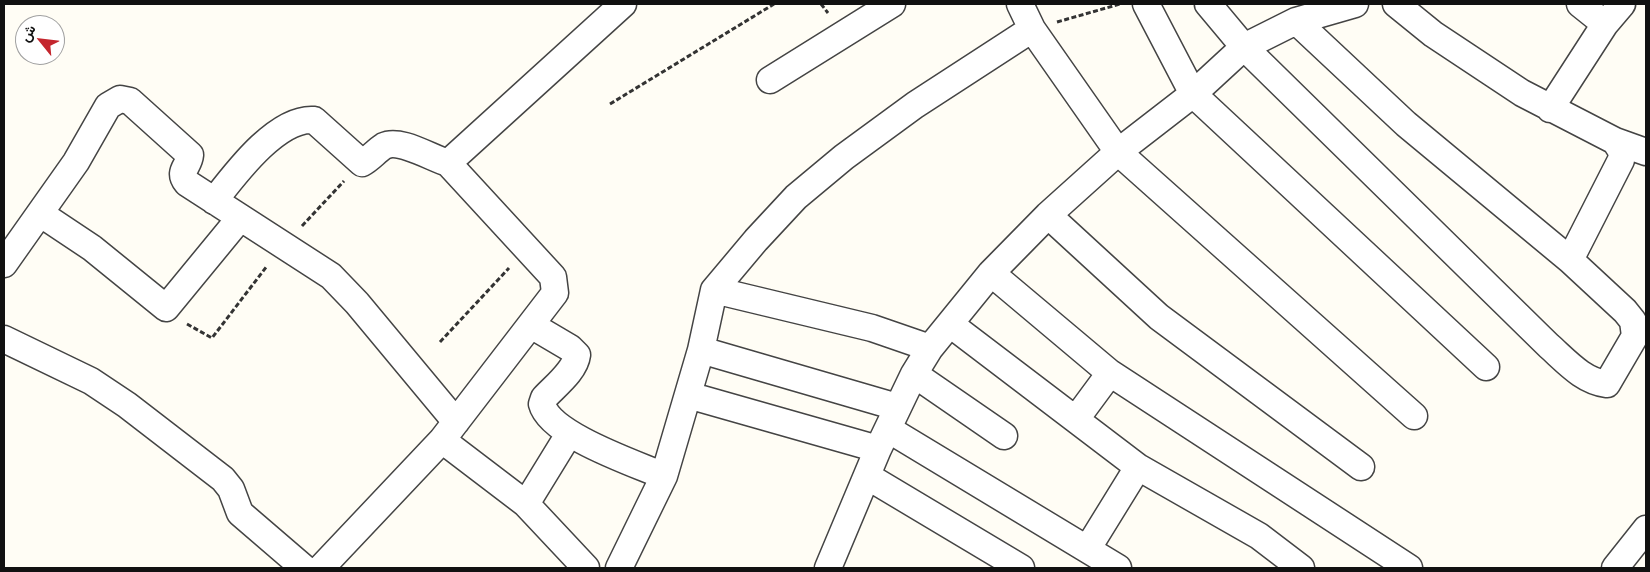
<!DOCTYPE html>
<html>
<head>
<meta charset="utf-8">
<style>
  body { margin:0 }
  #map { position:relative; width:1650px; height:572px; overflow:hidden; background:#fffdf5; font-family:Merriweather,Vazirmatn,serif }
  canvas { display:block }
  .frame { position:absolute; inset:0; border:5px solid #111; pointer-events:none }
  .north { position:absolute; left:15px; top:15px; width:50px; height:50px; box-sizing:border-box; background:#fff; border:1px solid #a0a0a0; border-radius:50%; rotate:299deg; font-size:14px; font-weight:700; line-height:20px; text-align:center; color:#111 }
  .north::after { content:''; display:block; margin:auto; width:18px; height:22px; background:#c4262e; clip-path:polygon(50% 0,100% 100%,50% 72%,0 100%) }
</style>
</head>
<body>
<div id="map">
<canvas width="1650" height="572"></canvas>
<div class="frame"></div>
<div class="north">ش</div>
</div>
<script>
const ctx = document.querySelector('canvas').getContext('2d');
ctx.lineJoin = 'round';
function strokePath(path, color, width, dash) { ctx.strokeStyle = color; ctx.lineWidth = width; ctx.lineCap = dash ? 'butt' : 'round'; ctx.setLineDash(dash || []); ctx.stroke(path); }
const path = new Path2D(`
  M821 4 828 13
  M1057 22 1120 4
  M610 104 774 4
  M302 226 344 181
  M187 324 212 338 267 266
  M440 342 509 268`);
const minor = new Path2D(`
  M1020 4 1032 29 1118 152 1414 416
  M1146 4 1193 94 1486 367
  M1208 4 1244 47 1549 346C1567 362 1583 381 1607 384L1635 336 1633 321 1625 311 1570 260 1406 124 1296 21
  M1396 4 1433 34 1522 93 1615 141 1622 152 1621 160 1570 260
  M1580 4 1605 24
  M770 80 892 4
  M1550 109 1605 24 1622 4
  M1615 141 1646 152
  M448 163 623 4
  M214 201C235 174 277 117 314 120L362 163C370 159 376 151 384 146 400 138 431 158 448 163L553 277 555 293 442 440 321 568
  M41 214 92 248 166 308 240 218
  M1048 215 1159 317 1361 467
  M4 264 76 162 108 106 120 99 130 101 190 155C189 167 177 171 187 183L331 276 357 303 456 422
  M991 273 1110 373 1409 568
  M714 290 872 328 930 348
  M950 324 1138 467 1259 536 1301 568
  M531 325 570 348 577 355C575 371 555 386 544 398L542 404C550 435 634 463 664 476
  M4 339 91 381 127 405 223 479 231 489 240 513 304 568
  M701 350 897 407
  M914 374 1004 436
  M688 395 878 449
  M1076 419 1110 373
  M888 429 1118 568
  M442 440 526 504 586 568
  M867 476 1021 568
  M526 504 569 434
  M1088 548 1138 467
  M619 568 664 476 701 350 714 290 756 240 796 197 844 157 915 105 1032 29
  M828 568 878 449 914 374 930 348 991 273 1048 215 1118 152 1193 94 1244 47 1296 21 1355 4
  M1615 568 1646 529`);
strokePath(minor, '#444', 29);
strokePath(path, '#333', 3, [5, 2.5]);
strokePath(minor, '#fff', 26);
</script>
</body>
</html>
